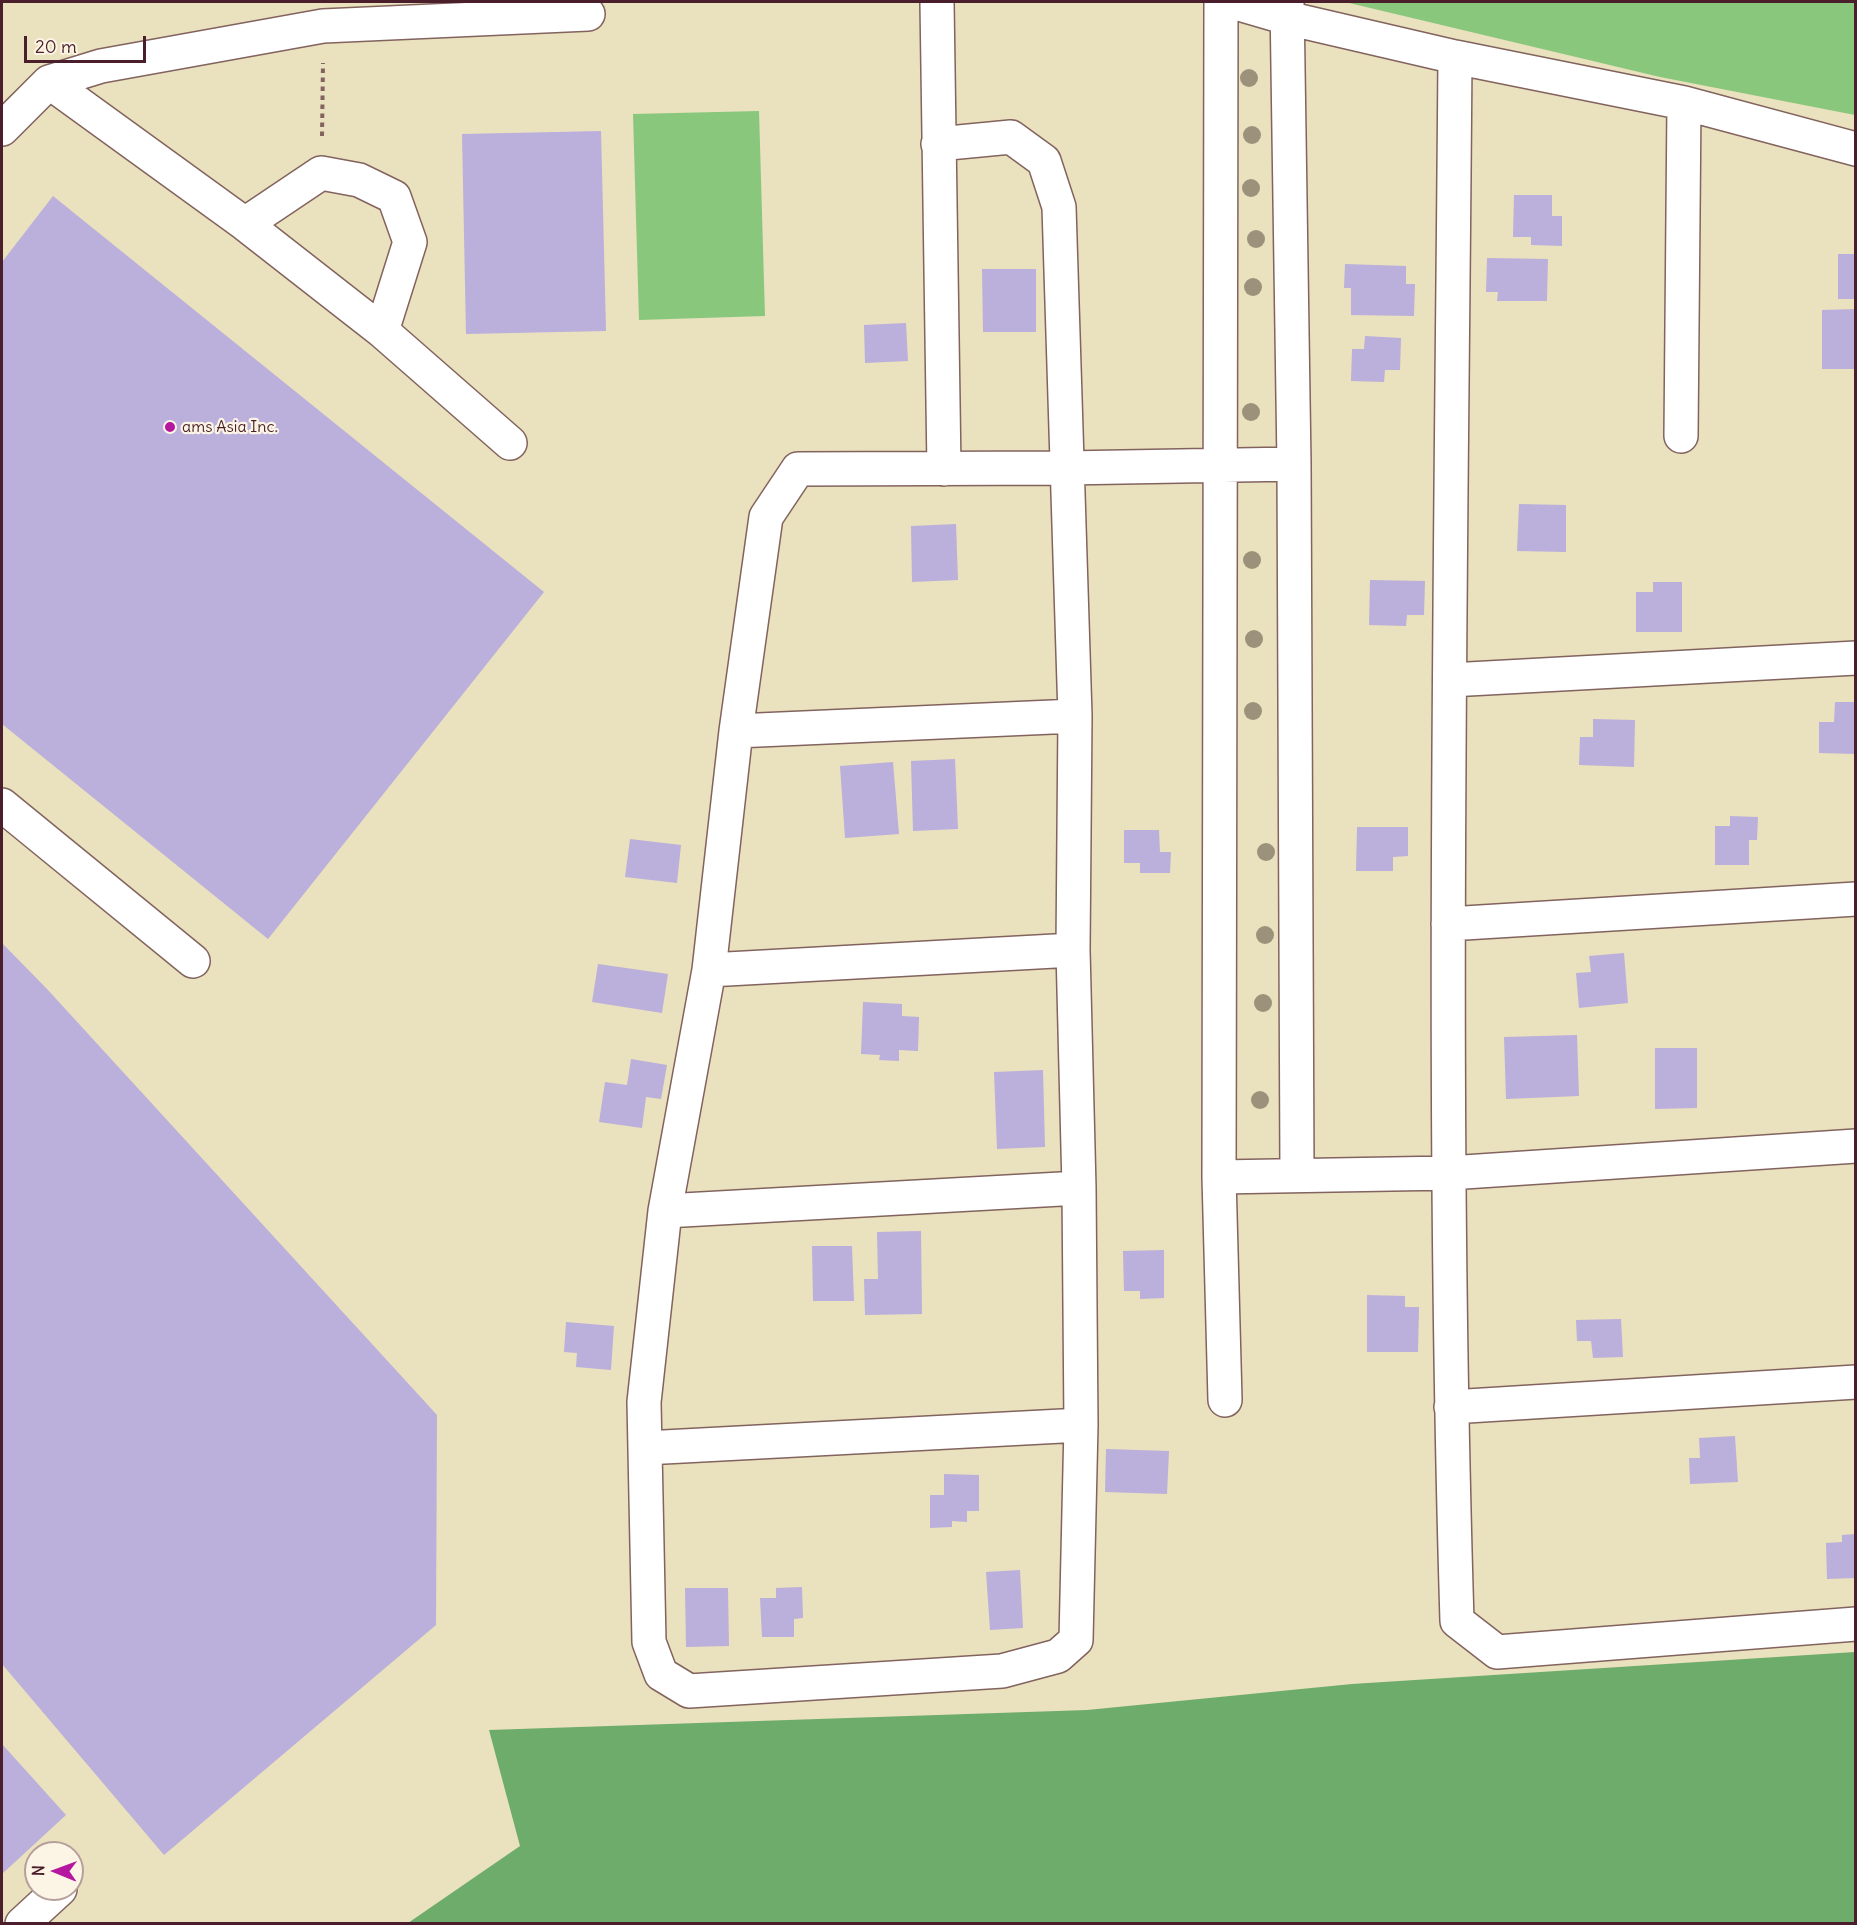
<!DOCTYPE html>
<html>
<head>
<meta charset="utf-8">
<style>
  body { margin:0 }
  #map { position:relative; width:1857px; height:1925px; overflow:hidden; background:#eae1be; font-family:Delius,sans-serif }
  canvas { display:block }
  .frame { position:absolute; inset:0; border:3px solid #4a1f2b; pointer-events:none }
  .north { position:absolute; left:24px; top:1841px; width:60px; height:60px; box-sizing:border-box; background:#fcf5e5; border:2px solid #b59f9b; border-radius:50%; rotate:271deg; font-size:16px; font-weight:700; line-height:24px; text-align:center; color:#4a1f2b }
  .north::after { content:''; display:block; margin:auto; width:21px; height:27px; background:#b5179e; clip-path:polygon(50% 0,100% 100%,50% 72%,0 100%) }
  .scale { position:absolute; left:24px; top:36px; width:122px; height:27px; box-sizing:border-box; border:3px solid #4a1f2b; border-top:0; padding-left:8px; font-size:18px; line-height:21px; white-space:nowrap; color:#4a1f2b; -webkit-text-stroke:4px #fcf5e5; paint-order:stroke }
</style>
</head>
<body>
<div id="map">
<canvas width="1857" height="1925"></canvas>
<div class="frame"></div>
<div class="north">N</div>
<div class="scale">20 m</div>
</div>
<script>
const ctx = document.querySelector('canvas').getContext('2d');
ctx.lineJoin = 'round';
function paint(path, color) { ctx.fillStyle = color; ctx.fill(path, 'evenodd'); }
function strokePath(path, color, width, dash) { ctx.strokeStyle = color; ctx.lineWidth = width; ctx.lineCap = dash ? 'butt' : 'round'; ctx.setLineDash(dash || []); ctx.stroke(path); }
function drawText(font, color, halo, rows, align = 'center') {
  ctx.font = font + ' Delius,sans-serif'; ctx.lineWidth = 4.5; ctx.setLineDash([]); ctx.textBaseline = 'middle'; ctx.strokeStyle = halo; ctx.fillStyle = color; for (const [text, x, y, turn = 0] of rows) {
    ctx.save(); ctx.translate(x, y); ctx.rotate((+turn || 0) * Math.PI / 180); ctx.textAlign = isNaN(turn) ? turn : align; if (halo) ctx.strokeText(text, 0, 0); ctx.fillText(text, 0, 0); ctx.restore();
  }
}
const green = new Path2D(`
  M1345 2H1855V115L1660 77Z
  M759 111 765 316 639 320 633 114Z`);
const forest = new Path2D(`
  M1855 1652V1923H408L520 1846 489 1730 1087 1710 1352 1684Z`);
const building = new Path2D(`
  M601 131 606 331 466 334 462 134Z
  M1514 195H1552V216H1562V246L1531 245V237H1513Z
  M53 196 544 592 268 939 2 724V262Z
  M1838 254H1856V299H1838Z
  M1487 258 1548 259 1547 301H1497L1498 292H1486Z
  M1345 264 1406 266V284H1415L1414 316 1351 315V288H1344Z
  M982 269H1036V332H983Z
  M1856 309V369H1822V310Z
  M906 323 908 361 865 363 864 325Z
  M1365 336 1401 338 1400 370H1385L1384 382 1351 381 1352 349H1364Z
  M1519 504 1566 505V552L1517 551Z
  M956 524 958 580 912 582 911 526Z
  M1370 580 1425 581 1424 615H1407L1406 626 1369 625Z
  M1653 582H1682V632H1636V592H1653Z
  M1835 702H1856V754L1819 753V722H1834Z
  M1593 719 1635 720 1634 767 1579 765 1580 737H1593Z
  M955 759 958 829 913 831 911 761Z
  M893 762 899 834 845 838 840 766Z
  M1730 816 1758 817 1757 840H1749V865H1715V826H1730Z
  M1357 827H1408V856L1393 857V871H1356Z
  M1124 830H1159L1160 852H1171L1170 873H1140V863H1124Z
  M630 839 681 845 677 883 625 877Z
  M2 943 47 989 437 1415 436 1625 164 1855 2 1664Z
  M1624 953 1628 1003 1579 1008 1576 973 1591 972 1589 956Z
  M598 964 668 974 662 1013 592 1002Z
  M863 1002 902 1004V1016L919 1017 918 1051 899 1050V1061L879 1060 880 1055 861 1054Z
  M1577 1035 1579 1096 1506 1099 1504 1037Z
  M1655 1048H1697V1108L1655 1109Z
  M631 1059 667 1065 661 1099 646 1097 642 1128 599 1122 605 1082 627 1085Z
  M1043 1070 1045 1147 997 1149 994 1072Z
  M921 1231 922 1314 865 1315 864 1279H878L877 1232Z
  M812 1246H852L854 1301H813Z
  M1164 1250V1298L1140 1299V1291H1124L1123 1251Z
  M1367 1295 1405 1296V1307H1419L1418 1352H1367Z
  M1621 1319 1623 1357 1593 1358 1591 1341H1577L1576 1320Z
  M566 1322 614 1326 611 1370 576 1367 577 1353 564 1352Z
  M1735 1436 1738 1482 1690 1484 1689 1458H1700L1699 1438Z
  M1106 1449 1169 1451 1167 1494 1105 1492Z
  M944 1474 979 1475V1511H967V1522L952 1521V1527L930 1528V1495H944Z
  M1856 1534V1578L1827 1579 1826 1543 1842 1542V1535Z
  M1020 1570 1023 1628 990 1630 986 1572Z
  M802 1587 803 1618 794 1619V1637H762L760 1598H776V1588Z
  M685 1588H728L729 1646 686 1647Z
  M2 1744 66 1815 2 1874Z`);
const path = new Path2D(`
  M322 136 323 63`);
const minor = new Path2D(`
  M937 2 944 469
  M1221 2 1219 1177 1225 1400
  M1232 2 1287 18 1455 57 1684 103 1856 149
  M1287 2 1294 464 1297 1175
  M1455 57C1451 578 1441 1100 1457 1621L1497 1652 1856 1624
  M49 82 245 224 382 331 510 443
  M2 129 49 82 101 66 323 26 588 14
  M938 144 1011 137 1044 161 1059 207 1075 716 1073 950 1079 1188 1081 1425 1076 1640 1058 1656 1002 1671 689 1691 661 1674 649 1642 644 1402 665 1211 709 970 736 731 766 517 798 469 1066 468 1294 464
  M245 224 321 173 359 180 394 197 410 242 382 331
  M1681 436 1684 103
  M1450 680 1856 658
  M736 731 1075 716
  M2 805 193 961
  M1448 924 1856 899
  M709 970 1073 950
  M1219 1177 1449 1173 1856 1146
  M665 1211 1079 1188
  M1451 1407 1856 1382
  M645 1448 1081 1425
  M22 1924 60 1889`);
const trees = [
  [1249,78],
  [1252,135],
  [1251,188],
  [1256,239],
  [1253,287],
  [1251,412],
  [1252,560],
  [1254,639],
  [1253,711],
  [1266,852],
  [1265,935],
  [1263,1003],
  [1260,1100]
];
const markers = [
  [170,427,6,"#b5179e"]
];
const poiNames = [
  ["ams Asia Inc.",182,427]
];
paint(green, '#89c77d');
paint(forest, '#6eac6c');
paint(building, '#bbafdb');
strokePath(minor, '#82635e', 36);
strokePath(path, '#82635e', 4, [4.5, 4.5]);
strokePath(minor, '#fff', 33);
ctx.fillStyle = '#9c927b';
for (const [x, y] of trees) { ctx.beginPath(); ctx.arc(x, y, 9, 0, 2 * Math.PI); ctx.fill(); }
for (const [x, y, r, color] of markers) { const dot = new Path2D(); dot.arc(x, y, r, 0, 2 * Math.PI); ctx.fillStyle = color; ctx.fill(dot); strokePath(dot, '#fcf5e5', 2); }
drawText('16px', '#4a1f2b', '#fcf5e5', poiNames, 'left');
</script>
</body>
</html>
